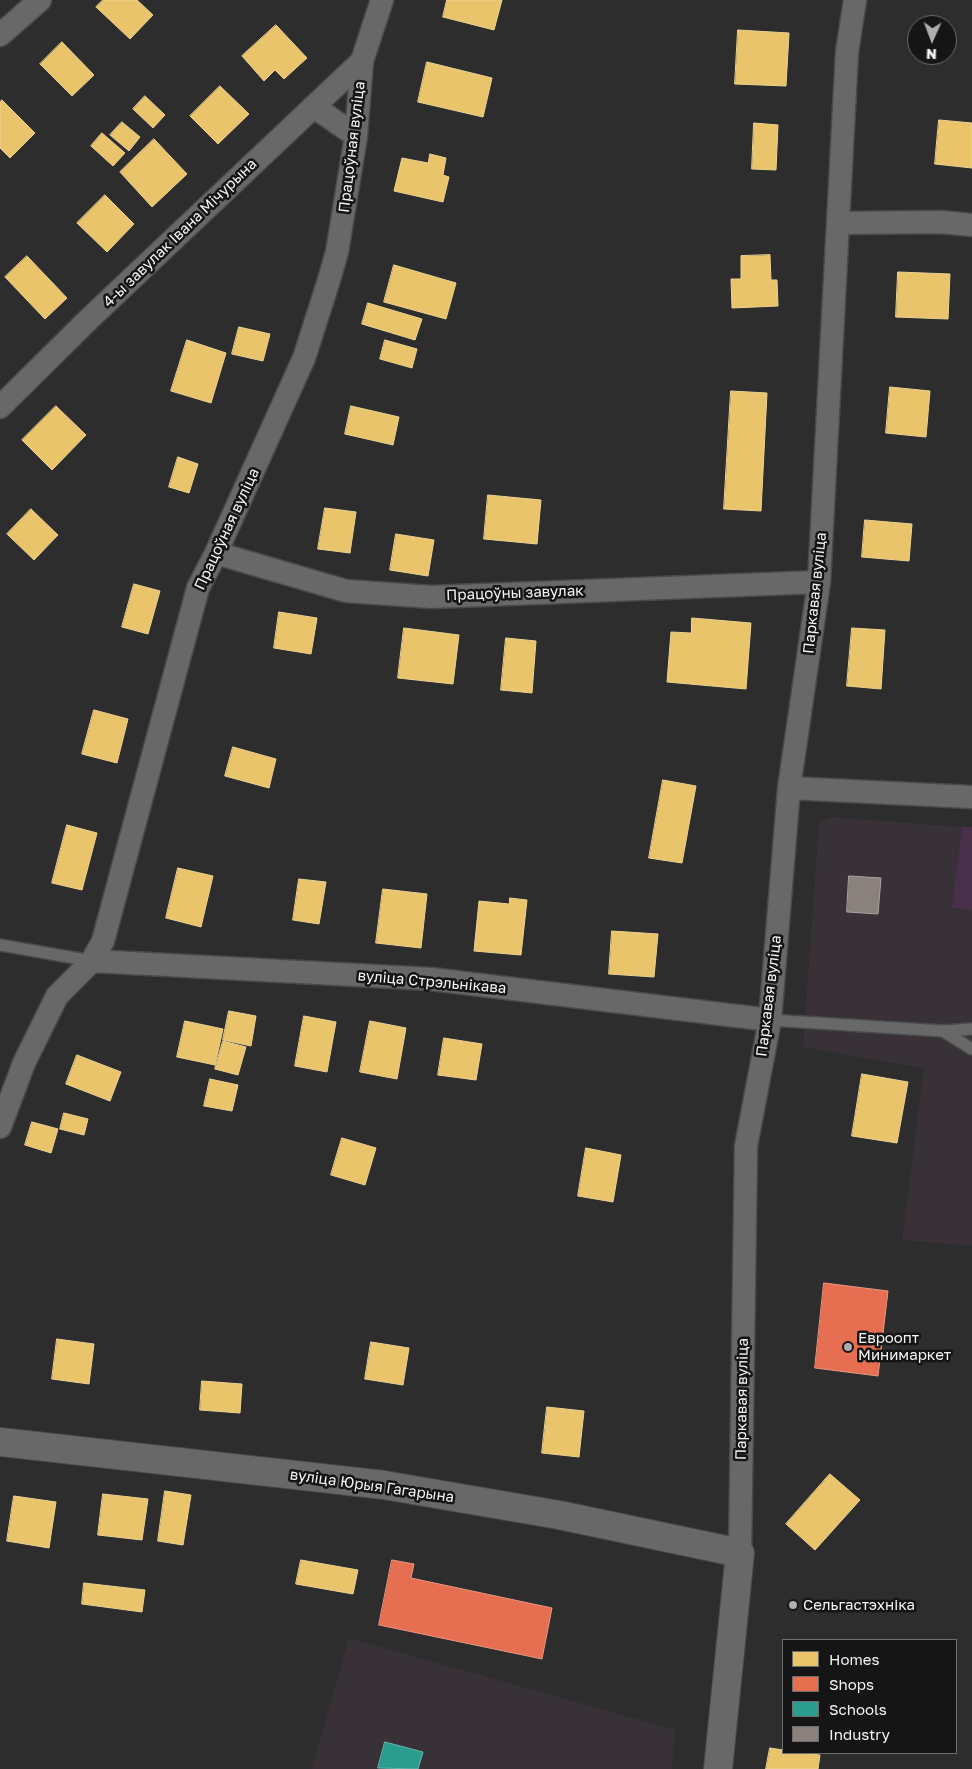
<!DOCTYPE html>
<html>
<head>
<meta charset="utf-8">
<style>
  body { margin:0 }
  #map { position:relative; width:972px; height:1769px; overflow:hidden; background:#2d2d2d; font-family:"Golos Text",sans-serif }
  canvas { display:block }
  .legend { position:absolute; left:782px; top:1639px; width:175px; height:115px; box-sizing:border-box; background:#161516; border:1px solid #6f6e6f; margin:0; padding:6px 9px; list-style:none; font-size:15px; color:#f4f3f4 }
  .legend li { display:flex; align-items:center; gap:10px; height:25px }
  .legend b { width:25px; border:1px solid #6f6e6f }
  .north { position:absolute; left:907px; top:15px; width:50px; height:50px; box-sizing:border-box; background:#161516; border:1px solid #6f6e6f; border-radius:50%; rotate:182deg; font-size:14px; font-weight:700; line-height:20px; text-align:center; color:#f4f3f4 }
  .north::after { content:''; display:block; margin:auto; width:18px; height:22px; background:#aeaeae; clip-path:polygon(50% 0,100% 100%,50% 72%,0 100%) }
</style>
</head>
<body>
<div id="map">
<canvas width="972" height="1769"></canvas>
<ul class="legend">
<li><b style="height:14px;background:#e9c46a"></b>Homes</li>
<li><b style="height:14px;background:#e76f51"></b>Shops</li>
<li><b style="height:14px;background:#2a9d8f"></b>Schools</li>
<li><b style="height:14px;background:#8a817c"></b>Industry</li>
</ul>
<div class="north">N</div>
</div>
<script>
const ctx = document.querySelector('canvas').getContext('2d');
ctx.lineJoin = 'round';
function paint(path, color) { ctx.fillStyle = color; ctx.fill(path, 'evenodd'); }
function strokePath(path, color, width, dash) { ctx.strokeStyle = color; ctx.lineWidth = width; ctx.lineCap = dash ? 'butt' : 'round'; ctx.setLineDash(dash || []); ctx.stroke(path); }
function drawText(font, color, halo, rows, align = 'center') {
  ctx.font = font + ' "Golos Text",sans-serif'; ctx.lineWidth = 5; ctx.setLineDash([]); ctx.textBaseline = 'middle'; ctx.strokeStyle = halo; ctx.fillStyle = color; for (const [text, x, y, turn = 0] of rows) {
    ctx.save(); ctx.translate(x, y); ctx.rotate((+turn || 0) * Math.PI / 180); ctx.textAlign = isNaN(turn) ? turn : align; if (halo) ctx.strokeText(text, 0, 0); ctx.fillText(text, 0, 0); ctx.restore();
  }
}
const built = new Path2D(`
  M830 817 962 827 952 908 972 910V1246L902 1240 924 1068 803 1047 819 824Z
  M349 1638 675 1730 672 1769H312Z`);
const green = new Path2D(`
  M962 827H972V910L952 908Z`);
const homes = new Path2D(`
  M103 0H137L153 15 130 39 96 7Z
  M447 0H502L494 30 443 17Z
  M276 25 307 58 284 79 275 70 264 81 242 56Z
  M738 30 789 33 786 86 735 84Z
  M62 42 94 75 72 96 40 64Z
  M427 62 492 78 483 117 418 102Z
  M220 86 249 114 218 144 190 116Z
  M145 96 165 115 153 128 133 109Z
  M2 100 35 133 10 158 0 148V102Z
  M939 120 972 123V168L935 164Z
  M122 122 140 137 129 151 110 135Z
  M754 123 778 125 776 170 752 169Z
  M102 133 125 153 113 166 91 146Z
  M154 139 187 174 152 207 120 172Z
  M430 154 446 158 443 175 449 177 443 202 394 191 402 158 428 163Z
  M105 195 134 224 107 252 77 223Z
  M770 255 771 280H777L778 306 732 308 731 279H741V256Z
  M27 256 67 298 45 319 5 277Z
  M394 265 456 283 446 319 384 302Z
  M898 272 950 274 948 319 896 317Z
  M368 303 422 319 415 340 362 324Z
  M239 327 270 334 263 361 232 354Z
  M187 340 226 353 211 403 171 391Z
  M385 340 417 349 412 368 380 359Z
  M890 387 930 391 926 437 886 433Z
  M731 391 767 393 761 511 724 509Z
  M56 406 86 435 52 470 22 440Z
  M351 406 399 417 393 445 345 434Z
  M178 457 198 464 189 493 169 487Z
  M488 495 541 500 537 544 484 539Z
  M325 508 356 512 350 553 318 549Z
  M31 509 58 535 34 560 7 534Z
  M865 520 912 524 909 561 862 557Z
  M396 534 434 540 428 576 390 570Z
  M134 584 160 591 148 634 122 627Z
  M279 612 317 618 311 654 274 648Z
  M692 618 751 623 746 689 667 682 671 632 691 633Z
  M404 628 459 635 453 684 398 678Z
  M852 628 885 630 881 689 847 686Z
  M506 638 536 641 532 693 501 690Z
  M94 710 128 719 117 763 82 754Z
  M233 747 276 759 269 788 225 776Z
  M663 780 696 786 682 863 649 858Z
  M67 825 97 833 82 890 52 883Z
  M178 868 213 876 201 927 166 918Z
  M299 879 326 882 319 924 293 920Z
  M383 889 427 894 421 948 376 943Z
  M510 898 527 900 521 955 474 951 479 901 509 904Z
  M612 931 658 934 654 977 609 974Z
  M229 1011 256 1016 251 1046 223 1040Z
  M304 1016 336 1022 327 1072 295 1066Z
  M185 1021 223 1029 215 1065 177 1057Z
  M370 1021 406 1028 397 1079 360 1072Z
  M444 1038 482 1044 476 1080 438 1075Z
  M223 1041 246 1047 238 1075 215 1069Z
  M77 1055 121 1072 110 1101 66 1084Z
  M862 1074 908 1082 897 1143 852 1136Z
  M210 1079 238 1085 232 1111 204 1106Z
  M64 1113 88 1119 84 1135 60 1129Z
  M32 1122 58 1129 51 1153 25 1145Z
  M342 1138 376 1148 365 1185 331 1175Z
  M586 1148 621 1155 613 1202 578 1196Z
  M57 1339 94 1344 89 1384 52 1379Z
  M371 1342 409 1348 403 1385 365 1379Z
  M202 1381 242 1384 240 1413 200 1410Z
  M547 1407 584 1411 579 1457 542 1453Z
  M830 1474 860 1500 815 1550 786 1524Z
  M165 1491 191 1495 183 1545 158 1541Z
  M103 1494 148 1499 142 1540 98 1535Z
  M14 1496 56 1502 49 1548 7 1541Z
  M301 1560 358 1570 353 1594 296 1584Z
  M84 1583 145 1590 142 1612 82 1604Z
  M770 1748 783 1750V1753H802L820 1755 818 1769H766Z`);
const shops = new Path2D(`
  M824 1283 888 1291 878 1376 815 1368Z
  M392 1560 414 1564 411 1578 552 1608 542 1659 379 1625Z`);
const schools = new Path2D(`
  M385 1742 423 1752 418 1769 378 1768Z`);
const industry = new Path2D(`
  M849 876 881 878 878 914 847 912Z`);
const service = new Path2D(`
  M0 945 92 961
  M770 1020 943 1031 972 1029
  M943 1031 972 1049`);
const minor = new Path2D(`
  M0 35 40 0
  M312 108 323 113 356 136
  M839 223 941 222 972 225
  M0 407 88 320 362 61
  M216 553 346 591 432 597 819 582
  M789 788 972 797
  M92 961 431 979 770 1020
  M0 1127 24 1063 57 996 92 961 103 941 198 588 216 553 304 358 328 283 337 252 356 136 362 61 382 0
  M740 1553 746 1146 770 1020 789 788 819 582 847 52 855 0`);
const tertiary = new Path2D(`
  M0 1442 384 1485 559 1515 740 1553 718 1769`);
const markers = [
  [848,1347,5,"#aeaeae"],
  [793,1605,5,"#aeaeae"]
];
const streetNames = [
  ["Працоўная вуліца",352,147,-83],
  ["4-ы завулак Івана Мічурына",180,233,-44],
  ["Працоўная вуліца",227,529,-65],
  ["Працоўны завулак",515,593,-2],
  ["Паркавая вуліца",815,593,-84],
  ["вуліца Стрэльнікава",432,982,5],
  ["Паркавая вуліца",769,996,-83],
  ["Паркавая вуліца",742,1399,-89],
  ["вуліца Юрыя Гагарына",372,1486,8]
];
const poiNames = [
  ["Евроопт",858,1338],
  ["Минимаркет",858,1355],
  ["Сельгастэхніка",803,1605]
];
paint(built, '#383238');
paint(green, '#482f4a');
paint(homes, '#e9c46a');
strokePath(homes, '#ecd293', 1);
paint(shops, '#e76f51');
strokePath(shops, '#eb9782', 1);
paint(schools, '#2a9d8f');
strokePath(schools, '#67b7ad', 1);
paint(industry, '#8a817c');
strokePath(industry, '#aaa3a0', 1);
strokePath(service, '#4a4a4a', 14);
strokePath(minor, '#4a4a4a', 25);
strokePath(tertiary, '#4a4a4a', 30);
strokePath(service, '#686868', 11);
strokePath(minor, '#686868', 22);
strokePath(tertiary, '#686868', 28);
for (const [x, y, r, color] of markers) { const dot = new Path2D(); dot.arc(x, y, r, 0, 2 * Math.PI); ctx.fillStyle = color; ctx.fill(dot); strokePath(dot, '#161516', 2); }
drawText('15px', '#f4f3f4', '#161516', streetNames);
drawText('15px', '#f4f3f4', '#161516', poiNames, 'left');
</script>
</body>
</html>
